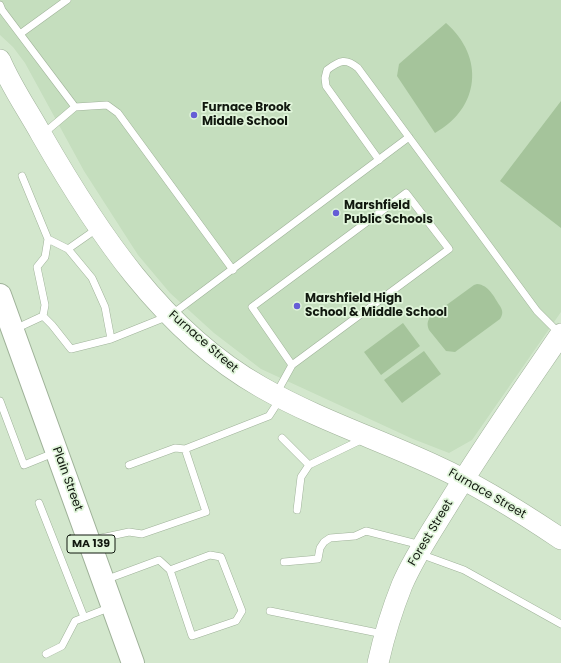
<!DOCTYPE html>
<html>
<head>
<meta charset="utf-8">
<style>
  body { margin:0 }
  canvas { display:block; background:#d3e7cd }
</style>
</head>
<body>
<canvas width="561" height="663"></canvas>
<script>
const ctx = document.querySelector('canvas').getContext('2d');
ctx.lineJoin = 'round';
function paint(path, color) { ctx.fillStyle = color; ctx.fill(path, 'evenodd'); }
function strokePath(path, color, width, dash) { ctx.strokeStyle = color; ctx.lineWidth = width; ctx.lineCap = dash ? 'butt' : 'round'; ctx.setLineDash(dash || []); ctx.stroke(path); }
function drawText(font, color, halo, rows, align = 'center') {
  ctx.font = font + ' Poppins,sans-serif'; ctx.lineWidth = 3.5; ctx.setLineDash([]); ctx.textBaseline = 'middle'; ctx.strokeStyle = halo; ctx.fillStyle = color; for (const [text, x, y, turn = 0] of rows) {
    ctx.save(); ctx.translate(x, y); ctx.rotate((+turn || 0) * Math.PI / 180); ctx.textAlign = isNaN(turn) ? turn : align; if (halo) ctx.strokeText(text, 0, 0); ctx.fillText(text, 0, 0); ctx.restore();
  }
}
const built = new Path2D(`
  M0 0H561V312L472 440 449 453 413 439 261 369 214 333 170 293 138 255 84 171 25 63 13 47 0 35Z`);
const green = new Path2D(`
  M446 23C485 57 480 108 435 133L397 76 399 64Z
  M561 101V228L500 181Z
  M477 284C489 285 494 297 500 306 503 311 503 314 500 319L455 352 446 351 429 330C427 325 427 322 430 317L474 285Z
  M403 323 420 346 381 375 364 352Z
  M424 351 441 374 402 403 384 380Z`);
const lane = new Path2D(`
  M0 5 2 10 75 107 107 105 118 113 233 270
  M20 34 67 0
  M43 134 75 107
  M379 160 326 86 325 78 327 70C340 60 346 58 358 68L537 311 559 333
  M22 176 48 239 68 249 98 228
  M68 249 92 278 105 307 111 339
  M43 316 52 325 71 349 111 339 171 315 409 137
  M15 329 43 316 45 305 37 267 45 257 48 239
  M276 394 292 365 449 249 406 193 252 307 292 365
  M0 401 24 465 56 452
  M282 438 309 465 363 439
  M129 465 175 448 185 449 269 416 280 399
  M39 503 84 617
  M297 510 301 477 309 465
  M92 540 129 532 142 534 206 512 185 449
  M420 554 464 570 561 624
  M284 562 318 559 320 548 324 542 330 538 355 536 366 531 421 545
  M105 580 159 560 170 570 192 636 236 621 242 611 221 557 210 555 170 570
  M270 611 383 634
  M46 654 62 646 75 621 111 607`);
const secondary = new Path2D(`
  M0 60C11 86 27 109 41 134 96 230 162 331 261 387 317 419 378 439 436 466 480 486 521 512 561 539
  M378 663C384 636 392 610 402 585 414 557 431 532 447 506 483 447 522 391 561 334`);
const primary = new Path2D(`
  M0 295 133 663`);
const markers = [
  [194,115,4,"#655dd6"],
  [336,213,4,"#655dd6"],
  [297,306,4,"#655dd6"]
];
const shields = [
  [91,544,48]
];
const shieldNames = [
  ["MA 139",91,544]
];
const poiNames = [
  ["Furnace Brook",202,108],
  ["Middle School",202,122],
  ["Marshfield",344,206],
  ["Public Schools",344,220],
  ["Marshfield High",305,299],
  ["School & Middle School",305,313]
];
const streetNames = [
  ["Furnace Street",203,342,41],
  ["Plain Street",67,479,70],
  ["Furnace Street",487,494,30],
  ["Forest Street",431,533,-59]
];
paint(built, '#c5debe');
paint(green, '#a5c49b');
strokePath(lane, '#9fb299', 8);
strokePath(secondary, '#9fb299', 22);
strokePath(primary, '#9fb299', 24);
strokePath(lane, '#fff', 7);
strokePath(secondary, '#fff', 21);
strokePath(primary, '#fff', 22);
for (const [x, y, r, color] of markers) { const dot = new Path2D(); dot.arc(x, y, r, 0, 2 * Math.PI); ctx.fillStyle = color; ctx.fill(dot); strokePath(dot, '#e0f5da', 1.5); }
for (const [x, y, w] of shields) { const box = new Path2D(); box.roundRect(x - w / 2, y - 9, w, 18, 3); ctx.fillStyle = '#e0f5da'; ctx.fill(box); strokePath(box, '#11180f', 1); }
drawText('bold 11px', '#11180f', null, shieldNames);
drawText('bold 12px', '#11180f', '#e0f5da', poiNames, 'left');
drawText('12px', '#11180f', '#e0f5da', streetNames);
</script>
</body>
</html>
